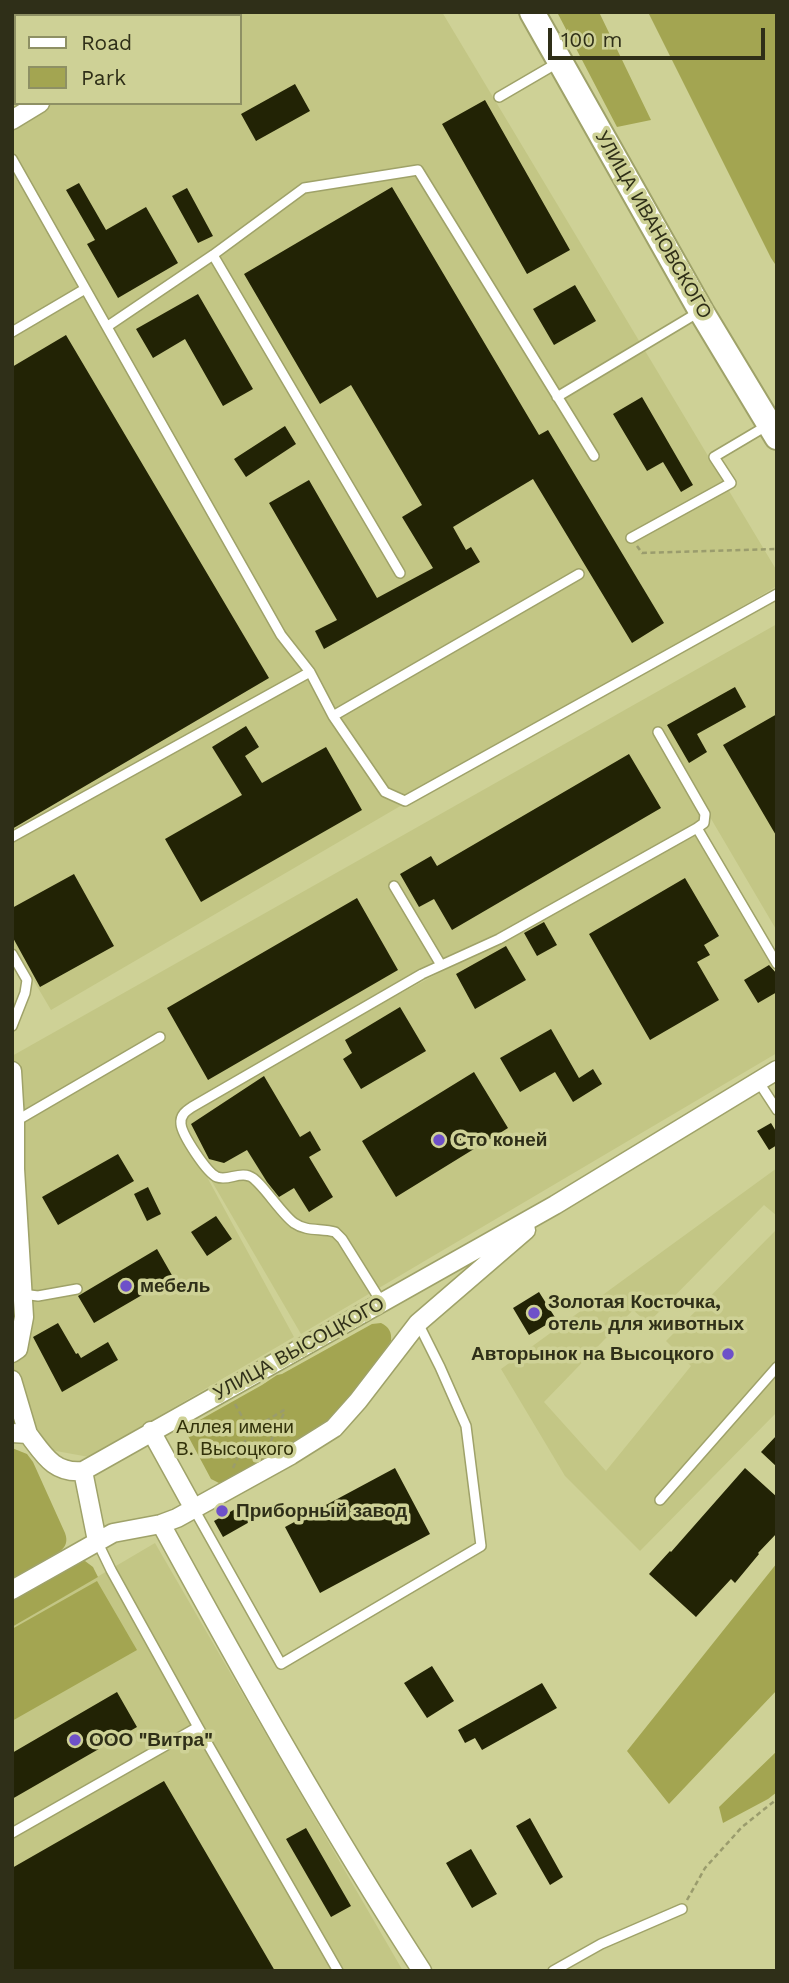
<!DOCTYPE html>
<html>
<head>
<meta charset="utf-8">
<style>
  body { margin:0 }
  #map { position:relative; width:789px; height:1983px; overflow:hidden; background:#ced196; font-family:"Work Sans",sans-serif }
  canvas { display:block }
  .frame { position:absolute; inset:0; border:14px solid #2f2f18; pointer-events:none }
  .legend { position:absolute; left:14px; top:14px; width:228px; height:91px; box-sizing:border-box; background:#ced196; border:2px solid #8e9064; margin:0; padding:9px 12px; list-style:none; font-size:21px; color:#2f2f18 }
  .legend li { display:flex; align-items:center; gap:14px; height:35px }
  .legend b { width:35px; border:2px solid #8e9064 }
  .scale { position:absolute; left:548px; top:28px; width:217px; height:32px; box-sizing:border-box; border:4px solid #2f2f18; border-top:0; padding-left:9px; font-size:21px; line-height:24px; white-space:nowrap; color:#2f2f18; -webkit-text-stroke:5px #ced196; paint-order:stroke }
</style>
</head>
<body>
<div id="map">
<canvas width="789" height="1983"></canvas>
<div class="frame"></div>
<ul class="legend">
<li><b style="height:9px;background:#fff"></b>Road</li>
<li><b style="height:19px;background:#a3a551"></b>Park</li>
</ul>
<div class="scale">100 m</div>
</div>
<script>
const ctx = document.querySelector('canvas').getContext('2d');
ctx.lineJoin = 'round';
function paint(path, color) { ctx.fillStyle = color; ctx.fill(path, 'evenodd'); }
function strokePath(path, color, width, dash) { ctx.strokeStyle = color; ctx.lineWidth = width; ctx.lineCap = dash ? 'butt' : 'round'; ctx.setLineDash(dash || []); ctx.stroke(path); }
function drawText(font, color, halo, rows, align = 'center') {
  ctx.font = font + ' "Work Sans",sans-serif'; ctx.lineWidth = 7; ctx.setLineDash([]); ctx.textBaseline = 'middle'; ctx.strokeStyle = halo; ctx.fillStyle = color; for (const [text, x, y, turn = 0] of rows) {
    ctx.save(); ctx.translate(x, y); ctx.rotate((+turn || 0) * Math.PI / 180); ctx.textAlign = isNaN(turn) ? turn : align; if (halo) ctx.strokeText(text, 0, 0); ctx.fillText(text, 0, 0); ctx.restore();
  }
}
const built = new Path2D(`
  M12 12H442L777 571V586L51 1010 12 944ZM16 16H240V103H16Z
  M777 624V931L710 817 390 999 695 836 777 976V1053L301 1334 176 1120 294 1337 89 1457 56 1451 12 1429V1056Z
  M777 1168V1216L764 1205 648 1323 633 1310 544 1402 606 1471 691 1366 666 1341 777 1229V1412L640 1551 565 1476 501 1369Z
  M155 1543 403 1971H12V1627Z`);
const green = new Path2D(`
  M557 12H599L651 120 617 127Z
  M648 12H777V267L771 258Z
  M381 1323C389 1327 392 1332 391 1341L352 1396 332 1418 313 1431 228 1480 219 1483 211 1479 188 1436 186 1430 189 1426 262 1385 277 1375 282 1374 372 1324Z
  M12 1448 27 1454 33 1462 65 1533C68 1541 66 1547 59 1552L12 1579Z
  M85 1561 93 1567 98 1577 12 1627V1597L75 1562Z
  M777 1563V1690L669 1804 627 1751Z
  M97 1581 137 1650 12 1721V1629Z
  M777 1751V1792L768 1799 723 1823 719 1807Z`);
const building = new Path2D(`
  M295 84 310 111 256 141 241 114Z
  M485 100 570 250 527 274 442 124Z
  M79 183 106 230 146 207 178 263 118 298 87 244 95 240 66 190Z
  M392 187 539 435 548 430 664 623 632 643 533 479 453 527 466 550 471 547 480 562 324 649 315 631 337 620 269 503 309 480 377 598 433 568 402 517 422 505 351 385 320 404 244 274Z
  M187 188 213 236 198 243 172 196Z
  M575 285 596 321 554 345 533 309Z
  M198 294 253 389 223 406 185 339 153 358 136 329Z
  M66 335 269 678 12 829V367Z
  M642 397 693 485 681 492 663 462 647 471 613 414Z
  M285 426 296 444 246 477 234 459Z
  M735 687 746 707 697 734 707 752 689 763 667 725Z
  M777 714V837L723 745Z
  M246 726 259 747 245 756 262 783 326 747 362 810 201 902 165 839 242 795 212 747Z
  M629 754 661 808 452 930 434 899 419 907 400 874 431 856 437 866Z
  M74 874 114 946 40 987 12 936V908Z
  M685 878 719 936 704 945 710 955 697 962 719 1000 650 1040 589 934Z
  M357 898 398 970 208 1080 167 1008Z
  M544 922 557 945 537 956 524 933Z
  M506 946 526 980 475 1009 456 974Z
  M769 965 777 974V992L758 1003 744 980Z
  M400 1007 426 1051 361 1089 343 1059 352 1053 345 1040Z
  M551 1029 579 1078 593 1069 602 1084 573 1102 555 1072 520 1092 500 1058Z
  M474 1072 508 1128 396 1197 362 1141Z
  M264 1076 300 1137 310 1131 321 1150 309 1157 333 1197 309 1212 294 1188 279 1197 267 1182 247 1150 224 1163 209 1159 191 1124Z
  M771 1123 777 1133V1145L769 1150 757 1131Z
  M118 1154 134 1181 58 1225 42 1197Z
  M148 1187 161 1214 147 1221 134 1194Z
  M216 1216 232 1239 207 1256 191 1232Z
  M157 1249 173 1277 94 1323 78 1296Z
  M539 1292 556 1319 529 1335 513 1308Z
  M58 1323 76 1354 78 1353 81 1358 108 1342 118 1360 62 1392 33 1337Z
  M777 1435V1467L761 1452Z
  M395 1468 430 1534 320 1593 285 1527Z
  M745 1468 777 1497V1533L758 1553 759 1554 735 1583 731 1579 696 1617 649 1574 670 1551 671 1552Z
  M244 1504 253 1520 223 1537 214 1521Z
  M432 1666 454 1701 427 1718 404 1683Z
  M542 1683 557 1708 482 1750 475 1738 465 1743 458 1730Z
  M117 1692 137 1727 12 1799V1753Z
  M164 1781 275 1971H15L12 1965V1868Z
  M530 1818 563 1877 550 1885 516 1826Z
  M306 1828 351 1906 331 1917 286 1839Z
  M471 1849 497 1894 472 1908 446 1863Z`);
const path = new Path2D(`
  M637 546 642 553 777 549
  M235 1404 249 1429
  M267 1449 285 1411
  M233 1468 250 1430 286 1409
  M687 1900 705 1868 742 1827 777 1799`);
const lane = new Path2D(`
  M499 97 559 62
  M12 159 281 635 310 672 333 716 385 792 405 801 777 594
  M213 255 400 573
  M108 326 213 255 304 188 418 170 594 456
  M12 332 85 289
  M557 397 699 312
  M631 538 731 483 714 457 768 425
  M333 716 579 574
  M658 732 705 814 704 823 697 828
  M12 837 310 672
  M394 886 441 965
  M12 954 27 980 25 993 12 1026
  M758 1081 777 1110
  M16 1121 160 1037
  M12 1274 22 1294 38 1296 77 1289
  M382 1303 342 1239 335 1232C321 1228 307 1232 294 1223 280 1213 260 1179 249 1176 238 1172 228 1181 217 1177 207 1173 182 1135 181 1124 180 1115 186 1111 192 1107L422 974 499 939 697 828 777 964
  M660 1500 777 1367
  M194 1509 281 1664 481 1546 466 1426 440 1367 418 1323
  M97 1541 111 1570 198 1727 338 1971
  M12 1833 198 1727
  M553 1971 601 1944 682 1909`);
const street = new Path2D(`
  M188 16 193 12
  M12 120 40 103
  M12 1071 15 1121V1169L24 1317 18 1349 12 1353
  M12 1380 28 1434
  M151 1431 194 1509
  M12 1433 28 1434C44 1455 54 1474 83 1471L555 1205 777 1070
  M83 1471 97 1541
  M161 1524C244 1676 328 1826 422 1971
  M12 1590 113 1533 161 1524 177 1518 291 1455 334 1428 358 1401 418 1323 526 1230`);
const secondary = new Path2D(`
  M532 12 701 311 777 437`);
const markers = [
  [439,1140,7,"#6e50c9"],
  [126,1286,7,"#6e50c9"],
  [534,1313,7,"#6e50c9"],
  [728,1354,7,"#6e50c9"],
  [222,1511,7,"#6e50c9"],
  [75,1740,7,"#6e50c9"]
];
const streetNames = [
  ["УЛИЦА ИВАНОВСКОГО",653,225,60],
  ["УЛИЦА ВЫСОЦКОГО",299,1349,-29]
];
const poiNames = [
  ["Сто коней",453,1140],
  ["мебель",140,1286],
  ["Золотая Косточка,",548,1302],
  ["отель для животных",548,1324],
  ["Авторынок на Высоцкого",714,1354,"right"],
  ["Приборный завод",236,1511],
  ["ООО \"Витра\"",89,1740]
];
const parkNames = [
  ["Аллея имени",235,1427],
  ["В. Высоцкого",235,1449]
];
paint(built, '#c3c685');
paint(green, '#a3a551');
paint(building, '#222305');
strokePath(lane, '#9fa269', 12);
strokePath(street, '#9fa269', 21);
strokePath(secondary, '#9fa269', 28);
strokePath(path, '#9a9c6d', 2.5, [5, 3.5]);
strokePath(lane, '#fff', 9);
strokePath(street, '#fff', 18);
strokePath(secondary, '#fff', 24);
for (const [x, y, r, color] of markers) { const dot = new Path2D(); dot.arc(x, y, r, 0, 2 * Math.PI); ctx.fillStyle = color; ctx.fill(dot); strokePath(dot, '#ced196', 2.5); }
drawText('19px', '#2f2f18', '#ced196', streetNames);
drawText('bold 19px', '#2f2f18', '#ced196', poiNames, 'left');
drawText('19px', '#32320a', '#ced196', parkNames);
</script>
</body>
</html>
